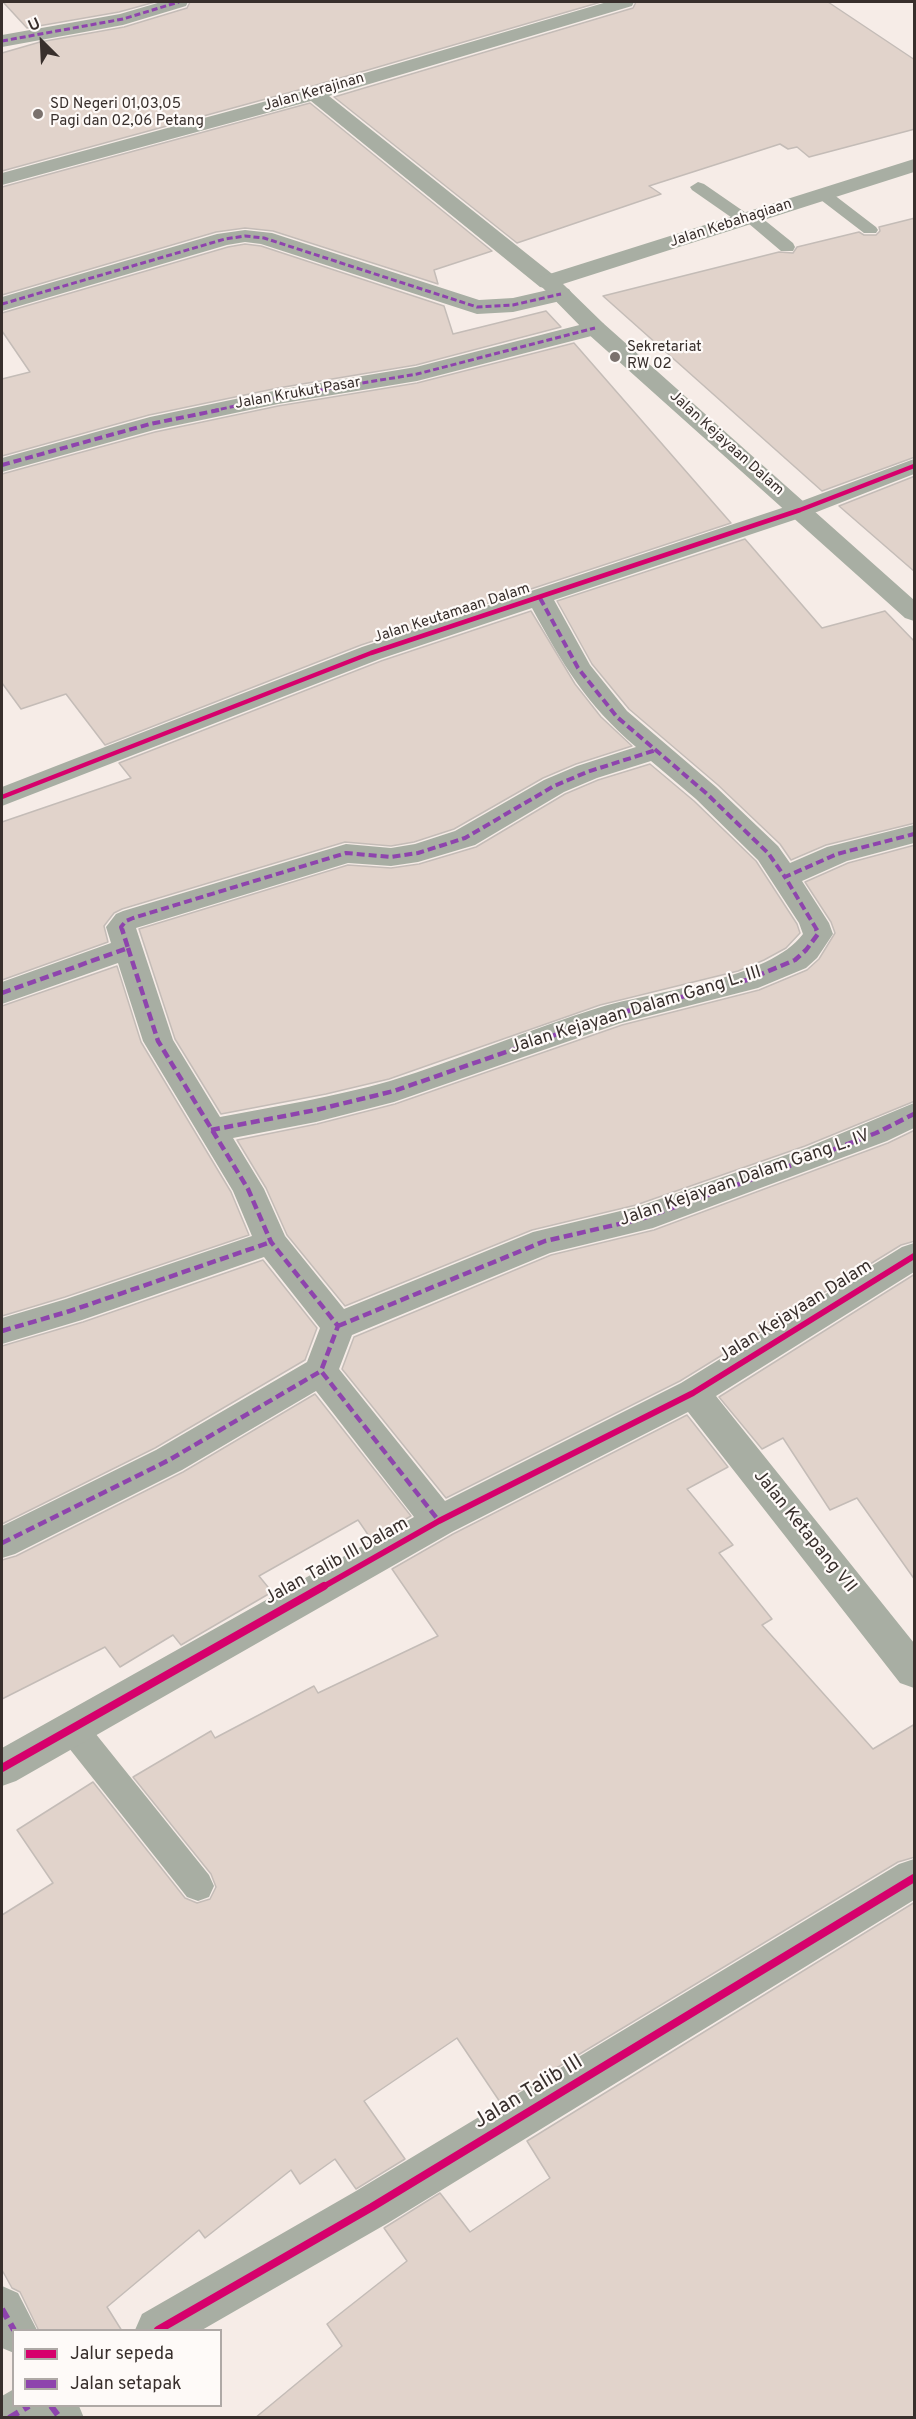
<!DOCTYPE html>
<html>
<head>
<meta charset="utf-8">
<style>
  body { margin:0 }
  #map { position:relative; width:916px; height:2419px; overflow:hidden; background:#f6ece7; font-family:Overpass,sans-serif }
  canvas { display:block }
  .frame { position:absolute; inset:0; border:3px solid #382f2c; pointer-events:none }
  .legend { position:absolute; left:12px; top:2329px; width:210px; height:78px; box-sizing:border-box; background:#fefaf8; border:2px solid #afa9a6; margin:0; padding:8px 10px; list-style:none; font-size:18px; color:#382f2c }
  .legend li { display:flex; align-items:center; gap:12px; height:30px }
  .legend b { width:30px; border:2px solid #afa9a6 }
  .north { position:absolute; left:12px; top:12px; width:60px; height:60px; -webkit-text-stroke:4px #fefaf8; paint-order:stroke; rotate:336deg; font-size:16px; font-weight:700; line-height:24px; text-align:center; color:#382f2c }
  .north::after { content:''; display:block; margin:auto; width:21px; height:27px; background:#382f2c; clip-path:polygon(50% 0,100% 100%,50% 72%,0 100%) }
</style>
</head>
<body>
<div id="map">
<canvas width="916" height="2419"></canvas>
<div class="frame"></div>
<ul class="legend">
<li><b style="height:8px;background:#d6006c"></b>Jalur sepeda</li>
<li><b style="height:8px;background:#8e44ad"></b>Jalan setapak</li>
</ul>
<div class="north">U</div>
</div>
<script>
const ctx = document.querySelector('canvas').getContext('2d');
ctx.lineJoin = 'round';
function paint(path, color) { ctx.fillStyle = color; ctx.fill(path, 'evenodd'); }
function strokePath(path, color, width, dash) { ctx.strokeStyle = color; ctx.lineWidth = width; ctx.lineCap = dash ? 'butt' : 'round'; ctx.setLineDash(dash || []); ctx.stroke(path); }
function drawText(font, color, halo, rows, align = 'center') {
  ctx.font = font + ' Overpass,sans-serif'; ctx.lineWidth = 4.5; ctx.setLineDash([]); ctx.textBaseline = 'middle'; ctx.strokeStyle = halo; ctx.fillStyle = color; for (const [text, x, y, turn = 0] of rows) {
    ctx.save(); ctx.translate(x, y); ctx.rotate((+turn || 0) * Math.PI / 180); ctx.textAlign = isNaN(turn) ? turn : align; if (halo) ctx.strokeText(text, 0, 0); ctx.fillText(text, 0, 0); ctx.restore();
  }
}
const building = new Path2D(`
  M3 2H155L119 12 27 28Z
  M190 2H601L306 88 2 171V53L40 42 124 27 187 8Z
  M636 2H828L915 60V129L809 157 797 147 788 149 780 144 649 186 661 194 517 243 334 97 633 8Z
  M310 103 492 251 434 270 438 284 273 231 245 228 216 232 2 295V187Z
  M915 218V457L822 491 603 296 779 252 793 253 797 247 859 232 864 235H876L880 231 879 227Z
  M245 244 261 246 444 306 453 334 546 311 561 327 416 365 278 388 149 415 2 456V379L30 372 2 331V313L228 247Z
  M574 343 731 523 361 645 105 745 66 694 21 709 2 683V474L155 432 278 406 417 383Z
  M915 476V572L839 506Z
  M745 539 822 628 885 611 915 642V823L826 845 791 860 780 844 718 785 629 709 592 664 557 601Z
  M531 611 575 684 601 717 632 746 576 764 543 778 454 829 414 842 391 846 345 842 122 909 114 913 104 926 108 942 2 980V822L131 778 119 763 381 661Z
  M650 764 694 801 756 861 797 924 800 933 786 948 764 960 738 971 600 1005 389 1079 326 1094 221 1114 175 1039 139 929 348 865 391 868 419 864 476 847 565 794 598 780Z
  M915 845V1101L805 1146 636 1205 532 1230 345 1306 287 1235 266 1188 237 1140 317 1124 395 1104 622 1025 759 990 807 970 819 959 835 933 831 922 805 882 848 863Z
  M117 966 141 1042 231 1192 249 1235 65 1297 2 1316V1006Z
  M915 1130V1241L901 1245 680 1381 446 1498 342 1369 354 1337 551 1255 654 1230 888 1143Z
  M263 1260 317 1328 305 1360 155 1448 2 1524V1346L83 1322Z
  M915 1274V1580L857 1498 830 1510 783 1438 762 1449 719 1397Z
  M315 1394 411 1516 371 1539 358 1520 259 1576 272 1592 181 1645 173 1635 120 1667 105 1647 2 1699V1560L16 1556 183 1472Z
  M687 1415 728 1467 687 1489 733 1545 719 1553 772 1619 762 1625 873 1749 915 1724V1857L898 1862 500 2102 457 2038 364 2101 405 2159 356 2189 335 2159 300 2184 291 2170 205 2238 199 2230 107 2307 122 2331H39L20 2292 12 2288 2 2270V1915L53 1883 17 1830 93 1782 185 1898 197 1903 210 1899 216 1887 211 1874 133 1777 211 1731 215 1738 314 1686 318 1693 438 1636 392 1569 453 1534Z
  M915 1902V2418H255L342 2346 327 2324 407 2261 384 2228 440 2193 470 2232 550 2178 527 2141Z`);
const service = new Path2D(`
  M698 182 704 184 746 213 757 214 793 243 795 247 793 251H781L748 223 738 222 692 190 690 187Z
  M823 189 829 191 876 227 878 230 876 233H864L817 197 815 194 817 191Z
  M72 1714 83 1718 209 1875 214 1886 209 1897 198 1901 187 1897 61 1738 57 1728 61 1718Z`);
const minor = new Path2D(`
  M161 2H188L186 6 123 25 2 47V35L120 14Z
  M607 2H634L632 6 329 96 556 277 559 282 556 287 548 289 540 287 311 101 2 185V173L307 90Z
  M245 230 272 233 479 300 513 298 561 287 569 289 572 294 569 299 513 312 477 314 261 244 245 242 227 245 2 311V297L217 234Z
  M595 321 603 323 606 328 603 333 417 381 278 404 154 430 2 472V458L150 417 278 390 416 367Z
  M914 459V474L809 515 554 600 590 665 627 711 716 787 778 846 790 863 827 847 914 825V843L847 861 802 881 829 923 833 934 817 958 806 968 758 988 621 1023 394 1102 316 1122 233 1138 264 1189 285 1236 344 1309 533 1232 637 1207 806 1148 914 1103V1128L887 1141 653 1228 550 1253 352 1335 339 1369 445 1501 681 1383 902 1247 914 1243V1272L716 1396 914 1643V1688L900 1683 688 1412 452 1532 16 1781 2 1786V1748L414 1517 316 1391 182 1470 15 1554 2 1558V1526L156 1450 307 1362 320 1328 264 1257 82 1320 2 1344V1318L66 1299 252 1236 233 1191 143 1041 118 963 2 1004V982L111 943 106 927 116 914 123 911 346 844 391 848 415 844 455 831 544 780 577 766 636 747C586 704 563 665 532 608L380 659 2 806V787L362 647 791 505ZM651 761 696 799 758 860 799 923 803 934C770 979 655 991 601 1007 530 1029 461 1059 390 1081 334 1097 277 1106 220 1117L173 1040 136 928 348 863 391 866 418 862 475 845 564 792 597 778Z
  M914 1859V1900L388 2223 202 2330H135L142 2314 356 2191 899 1864Z
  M2 2286 18 2293 37 2330H14V2353L2 2348Z
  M14 2389V2406H79L84 2418H2V2396Z`);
const tertiary = new Path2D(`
  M914 159V172L563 284 603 323 914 600V621L905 618 587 333 537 282 540 277Z`);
const quietFar3 = new Path2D(`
  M2 41 123 19 179 2
  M2 304 225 239 245 236 264 238 477 307 513 305 561 294
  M212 411 278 397 417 374 595 328`);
const quietFar2 = new Path2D(`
  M2 465 150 424 219 410
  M540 598 578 668 617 717 706 793 768 853 785 877
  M122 930 121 927 126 921 133 918 346 853 391 857 418 853 465 838 554 786 587 772 656 750
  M817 930 785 877 837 854 914 834`);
const quietFar1 = new Path2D(`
  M128 948 158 1041 248 1189 271 1242 338 1326 321 1371 439 1521
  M2 993 128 948 122 929
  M211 1130 316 1110 394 1091 612 1015 747 980 795 960 806 950 818 934 816 929
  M338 1326 545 1241 641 1219 817 1156 876 1133 914 1114
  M2 1331 70 1311 271 1242
  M2 1543 169 1460 321 1371`);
const quiet = new Path2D(`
  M2 2309 14 2330
  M51 2406 60 2418
  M9 2418 29 2406`);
const cyclewayFar2 = new Path2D(`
  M2 797 371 653 800 510 914 466`);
const cyclewayFar1 = new Path2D(`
  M321 1588 439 1521 693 1393 914 1256`);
const cycleway = new Path2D(`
  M2 1768 324 1586
  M158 2330 372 2207 914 1878`);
const markers = [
  [38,114,6,"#7a716d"],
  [615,357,6,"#7a716d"]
];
const farStreetnames = [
  ["Jalan Kerajinan",314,93,-16],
  ["Jalan Kebahagiaan",731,224,-18],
  ["Jalan Krukut Pasar",298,394,-10],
  ["Jalan Kejayaan Dalam",726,444,42],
  ["Jalan Keutamaan Dalam",452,614,-18]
];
const farPoinames = [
  ["SD Negeri 01,03,05",50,105],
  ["Pagi dan 02,06 Petang",50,122],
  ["Sekretariat",627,348],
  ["RW 02",627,365]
];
const streetNames = [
  ["Jalan Kejayaan Dalam Gang L. III",636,1011,-17],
  ["Jalan Kejayaan Dalam Gang L. IV",745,1179,-19],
  ["Jalan Kejayaan Dalam",796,1312,-32],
  ["Jalan Ketapang VII",804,1532,51],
  ["Jalan Talib III Dalam",337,1562,-29]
];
const nearStreetnames = [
  ["Jalan Talib III",529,2093,-31]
];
paint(building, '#e1d3cb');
strokePath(building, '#c4bcb7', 1.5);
paint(service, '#a8aea3');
paint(minor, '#a8aea3');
paint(tertiary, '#a8aea3');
strokePath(quietFar3, '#8e44ad', 3, [6, 3]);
strokePath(quietFar2, '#8e44ad', 4, [8, 4]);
strokePath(quietFar1, '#8e44ad', 4.5, [9, 4.5]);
strokePath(quiet, '#8e44ad', 6, [11, 6]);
strokePath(cyclewayFar2, '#d6006c', 4.5);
strokePath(cyclewayFar1, '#d6006c', 6);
strokePath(cycleway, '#d6006c', 8);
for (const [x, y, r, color] of markers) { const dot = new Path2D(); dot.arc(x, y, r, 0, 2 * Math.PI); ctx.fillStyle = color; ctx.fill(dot); strokePath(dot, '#fefaf8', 2); }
drawText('15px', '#382f2c', '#fefaf8', farStreetnames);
drawText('15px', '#382f2c', '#fefaf8', farPoinames, 'left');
drawText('18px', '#382f2c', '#fefaf8', streetNames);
drawText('21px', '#382f2c', '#fefaf8', nearStreetnames);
</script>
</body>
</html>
